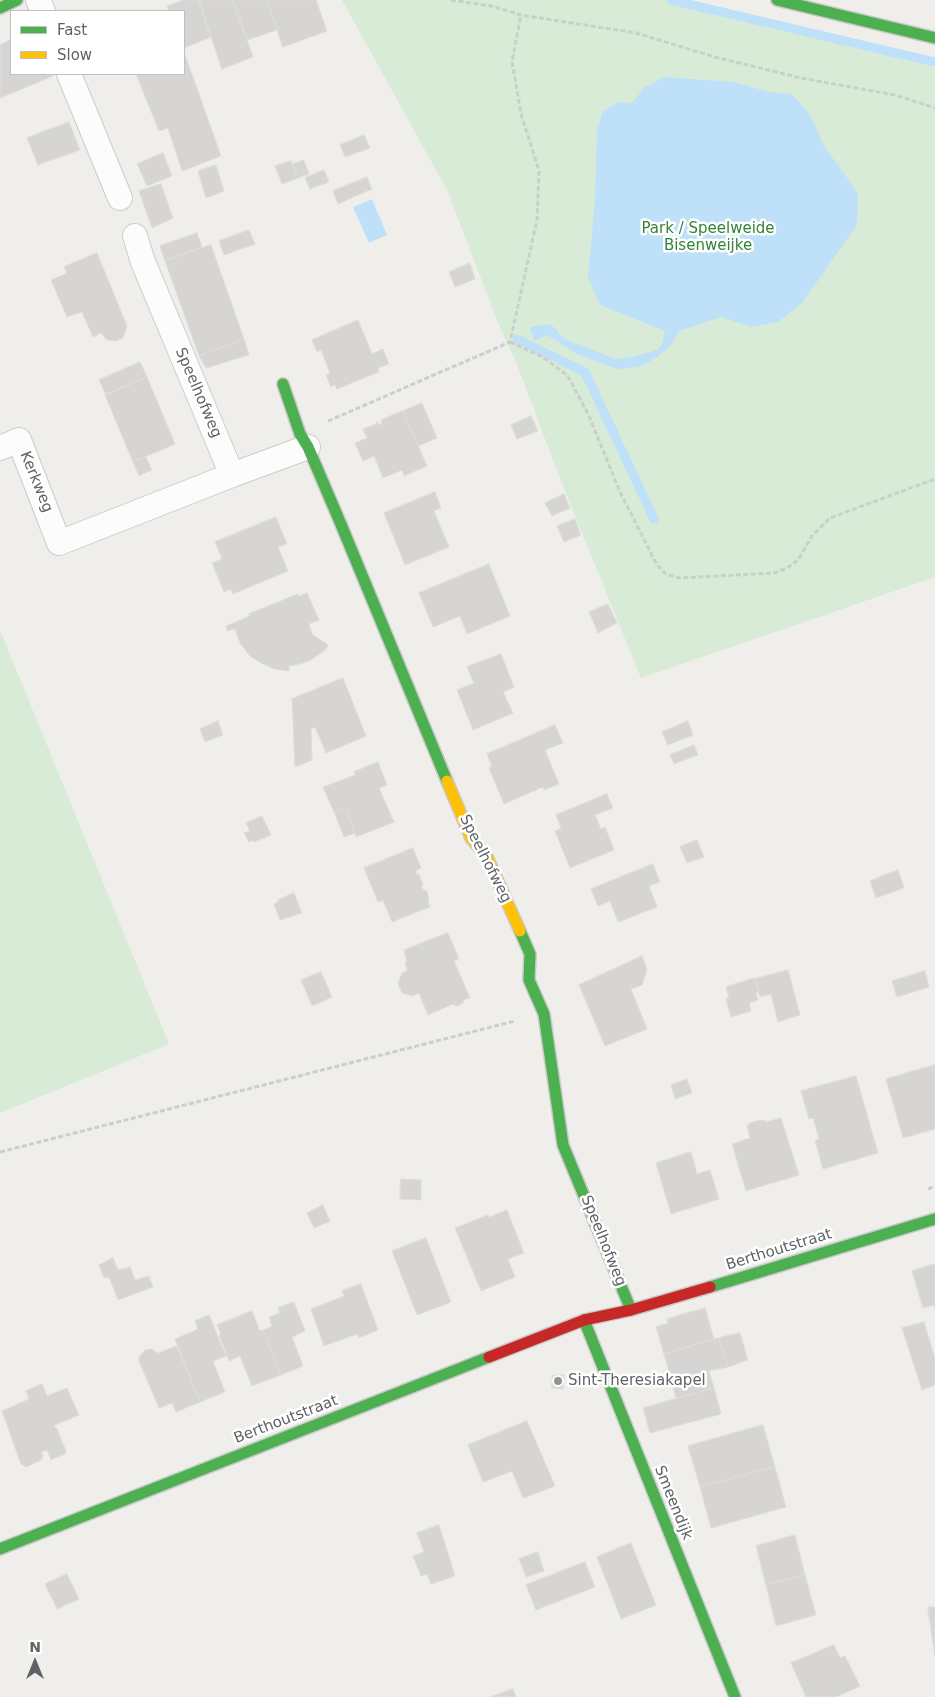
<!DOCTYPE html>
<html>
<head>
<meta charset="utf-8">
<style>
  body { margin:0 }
  #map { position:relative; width:935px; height:1697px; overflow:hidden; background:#efeeea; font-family:"DejaVu Sans",sans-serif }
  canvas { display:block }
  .legend { position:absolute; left:10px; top:10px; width:175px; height:65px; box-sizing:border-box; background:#fff; border:1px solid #bfc1c3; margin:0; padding:6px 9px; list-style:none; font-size:15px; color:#5f6368 }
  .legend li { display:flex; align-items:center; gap:10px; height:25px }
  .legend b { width:25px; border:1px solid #bfc1c3 }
  .north { position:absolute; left:10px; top:1637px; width:50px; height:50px; -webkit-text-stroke:4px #fff; paint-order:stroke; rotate:0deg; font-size:14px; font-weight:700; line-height:20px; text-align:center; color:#5f6368 }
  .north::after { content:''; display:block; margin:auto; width:18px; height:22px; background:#5f6368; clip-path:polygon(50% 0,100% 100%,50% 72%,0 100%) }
</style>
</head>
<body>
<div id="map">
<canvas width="935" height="1697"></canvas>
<ul class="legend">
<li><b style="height:6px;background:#4caf50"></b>Fast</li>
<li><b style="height:6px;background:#ffc107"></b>Slow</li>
</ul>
<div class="north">N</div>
</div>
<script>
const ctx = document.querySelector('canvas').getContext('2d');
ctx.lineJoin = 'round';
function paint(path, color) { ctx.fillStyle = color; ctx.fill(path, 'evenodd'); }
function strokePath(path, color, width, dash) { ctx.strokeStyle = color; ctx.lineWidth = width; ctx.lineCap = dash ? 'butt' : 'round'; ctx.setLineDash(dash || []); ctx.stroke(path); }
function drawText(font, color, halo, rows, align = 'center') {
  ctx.font = font + ' "DejaVu Sans",sans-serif'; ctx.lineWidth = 5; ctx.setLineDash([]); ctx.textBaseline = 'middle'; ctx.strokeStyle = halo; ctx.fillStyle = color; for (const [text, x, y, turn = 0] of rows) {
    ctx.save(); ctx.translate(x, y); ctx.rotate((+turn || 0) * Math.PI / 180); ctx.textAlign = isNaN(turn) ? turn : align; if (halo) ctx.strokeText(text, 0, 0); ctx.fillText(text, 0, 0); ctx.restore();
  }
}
const green = new Path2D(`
  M342 0H690L935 59V577L641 678 559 476 516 362 500 328 447 190Z
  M0 630 169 1044 0 1113Z`);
const water = new Path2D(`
  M663 77 734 82 769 92 792 94 811 116 824 146 858 193 857 225 802 303 778 322 752 327 721 317 679 331 671 345 657 357 642 366 617 369 579 355 547 335 534 341 530 327 548 324 554 327 564 339 615 359 628 358 657 350 662 344 665 331 600 305 588 277 595 199 597 131 603 111 619 102 632 103 645 87Z
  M372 199 387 235 369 243 353 207Z`);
const stream = new Path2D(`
  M671 0 935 62
  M517 339 585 372 654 519`);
const building = new Path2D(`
  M184 0H199L211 37 184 48V11H169L167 6Z
  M199 0H233L253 57 222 69Z
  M233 0H267L277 30 247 40Z
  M267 0H316L327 31 283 47Z
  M11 40V74H53V76L0 98V45Z
  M184 52 221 156 182 171 168 128 159 131 136 74H184Z
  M69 122 80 150 38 165 27 138Z
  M364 135 370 148 345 157 340 145Z
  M163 153 172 176 147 186 137 164Z
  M304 160 309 174 298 178 293 164Z
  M291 161 298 178 282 184 275 166Z
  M216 165 224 191 206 198 198 171Z
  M324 170 329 182 310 189 305 178Z
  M367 177 372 189 338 204 333 191Z
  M161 184 173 218 152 228 139 191Z
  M249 230 255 244 224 255 219 241Z
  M197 233 202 247 165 261 160 246Z
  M211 245 244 339 199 356 165 261Z
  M97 253 127 326 123 338 116 341 107 340 101 333 93 337 82 312 67 317 51 280 67 273 64 267Z
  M470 263 475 279 455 287 449 272Z
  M358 320 372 354 383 349 389 364 378 368 379 372 337 389 335 385 331 387 326 375 330 373 321 350 317 352 312 340Z
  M244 339 249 355 206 368 199 356Z
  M140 362 147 377 106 395 99 380Z
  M147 377 175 444 133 462 105 395Z
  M422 403 437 438 418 446 403 411Z
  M403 411 427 466 404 476 402 470 383 478 374 456 363 461 355 443 367 438 363 429 376 424 377 421 379 425 382 424 381 420Z
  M531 416 538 431 517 439 511 425Z
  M146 457 152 470 139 476 133 462Z
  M435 492 441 508 434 511 449 547 405 565 384 513Z
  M564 494 570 508 552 516 545 503Z
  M276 517 287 544 278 547 288 571 233 594 231 589 224 592 212 563 222 559 215 542Z
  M575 519 581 535 564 542 557 526Z
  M489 564 510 616 467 634 460 616 433 627 419 593Z
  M307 593 319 620 309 624 312 634 328 645 325 650 311 660 304 663 289 666V671L274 669 261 663 250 656 240 643 235 629 227 631 226 626 250 616 248 614 298 594 299 596Z
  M608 604 617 623 598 633 589 612Z
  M501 654 514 687 503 692 513 713 473 730 457 690 474 683 467 667Z
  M343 678 366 736 326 753 315 727 311 729 312 760 295 767 292 699Z
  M218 721 223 735 205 742 200 729Z
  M688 721 693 735 668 745 662 732Z
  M555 725 563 743 545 750 559 784 544 790 543 787 504 804 489 768 492 766 487 754Z
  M694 745 698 755 674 764 670 755Z
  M378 762 387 785 379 788 394 822 356 837 345 807 334 812 323 787 355 775 354 772Z
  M607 794 613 808 595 815 601 829 605 827 614 850 570 868 555 831 561 828 556 815Z
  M345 807 355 833 344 837 334 812Z
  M262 816 271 835 254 842 253 840 249 842 244 833 250 831 246 823Z
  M697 840 704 857 687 863 680 847Z
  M413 848 421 868 415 871 417 875 419 874 423 885H421L423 890 427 891 429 898 428 902 430 907 392 922 383 900 378 902 364 868Z
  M653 864 660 882 649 886 657 907 618 922 610 901 598 906 591 889Z
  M898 870 904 888 876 898 870 881Z
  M294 893 302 913 280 920 274 904 278 902V900Z
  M448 933 459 959 454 961 470 998 465 999 463 1003 457 1006 453 1004 428 1015 419 993 412 996 402 993 398 983 402 973 407 971 405 962 407 961 404 950Z
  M642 956 647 969 642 985 631 989 647 1029 605 1046 579 985Z
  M788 970 800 1015 778 1022 771 994 760 997 755 979Z
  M925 971 929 987 897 997 892 981Z
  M321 972 332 997 312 1006 301 980Z
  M755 978 759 992 756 993 758 1000 749 1003 751 1011 731 1017 726 999 729 998 726 987Z
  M935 1065V1129L903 1138 886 1079Z
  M856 1076 878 1153 823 1169 815 1140 819 1139 813 1118 809 1119 801 1091Z
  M687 1079 692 1093 675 1099 671 1085Z
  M781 1118 799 1175 746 1191 732 1144 750 1138 747 1126 750 1123 760 1120 766 1121V1122Z
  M691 1152 697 1174 710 1170 719 1199 671 1214 656 1163Z
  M401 1179 421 1180V1200L400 1199Z
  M323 1205 330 1221 314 1228 307 1213Z
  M507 1210 524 1253 508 1259 515 1277 481 1291 455 1228 488 1215 489 1217Z
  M426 1238 451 1302 417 1315 392 1251Z
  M113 1258 118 1270 130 1267 135 1280 149 1276 153 1287 118 1300 109 1277 104 1278 99 1265Z
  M935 1264V1310L934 1305 923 1308 912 1271Z
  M361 1284 378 1330 359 1338 357 1334 324 1346 311 1309 344 1296 342 1291Z
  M294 1302 305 1331 292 1337 303 1366 281 1375 263 1330 272 1326 269 1317 280 1313 278 1308Z
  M705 1308 714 1339 664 1354 656 1327 668 1323 667 1319Z
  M252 1311 260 1331 263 1330 281 1375 252 1386 240 1356 229 1361 219 1335 221 1334 217 1325Z
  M209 1315 226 1356 213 1361 225 1392 200 1402 175 1339 198 1329 195 1321Z
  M924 1322 935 1359V1385L922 1390 902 1328Z
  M740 1333 748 1360 728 1367 719 1338Z
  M719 1338 728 1367 709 1371 714 1388 676 1398 664 1354Z
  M177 1346 200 1402 176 1412 172 1403 159 1408 139 1361V1357L145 1350 152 1349 158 1353Z
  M553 1375H564L563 1389 552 1388Z
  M42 1384 47 1396 67 1388 79 1415 55 1425 54 1427 58 1429H57L66 1451 65 1454 51 1460 47 1450 41 1452 43 1457 41 1460 26 1467 21 1464 2 1411 29 1399 26 1391Z
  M714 1388 721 1414 650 1433 643 1408Z
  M527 1421 555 1486 523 1498 512 1471 483 1482 468 1445Z
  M763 1425 775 1467 700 1487 688 1446Z
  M775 1467 786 1507 711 1528 700 1487Z
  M439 1525 455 1576 431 1584 427 1574 421 1576 413 1556 424 1552 417 1533Z
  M795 1535 805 1575 766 1585 756 1546Z
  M631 1543 656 1605 621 1619 597 1557Z
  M538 1552 544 1571 526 1577 519 1559Z
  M585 1562 595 1587 536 1610 526 1585Z
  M67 1574 79 1599 57 1609 45 1584Z
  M805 1575 816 1615 776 1626 766 1585Z
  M928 1607H935V1657Z
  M834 1645 840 1658 845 1656 860 1686 836 1697H806L791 1663Z
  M513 1689 516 1697H490Z`);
const path = new Path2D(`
  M451 0 491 6 521 15 636 33 715 57 801 78 895 95 935 108
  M510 342 543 357 568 376 589 416 620 492 657 565 666 574 679 578 774 573 787 568 798 560 812 536 830 518 935 479
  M328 421 510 342 537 220 539 171 521 114 512 62 521 15
  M0 1152 515 1021
  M928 1189 935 1186`);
const street = new Path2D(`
  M38 0 43 11
  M69 74 120 198
  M135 236 143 262 232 475 308 447
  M0 448 19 440 59 543 232 475`);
const fast = new Path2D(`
  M777 0 935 38
  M0 8 17 0
  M283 384 300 434 308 447 340 522 447 781
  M520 931 530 954 529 980 544 1014 563 1145 631 1310
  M710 1287 935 1219
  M584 1320 735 1697
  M0 1549 489 1357`);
const slow = new Path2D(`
  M447 781 471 838 487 857 520 931`);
const jam = new Path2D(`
  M489 1357 584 1320 631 1310 710 1287`);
const markers = [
  [558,1381,5,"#919496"]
];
const parkNames = [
  ["Park / Speelweide",708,229],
  ["Bisenweijke",708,246]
];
const streetNames = [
  ["Speelhofweg",198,393,67],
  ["Kerkweg",36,482,68],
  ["Speelhofweg",485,859,63],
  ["Speelhofweg",603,1241,68],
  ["Berthoutstraat",779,1250,-17],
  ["Berthoutstraat",286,1420,-21],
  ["Smeendijk",673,1503,68]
];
const poiNames = [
  ["Sint-Theresiakapel",568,1381]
];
paint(green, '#d8ebd6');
paint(water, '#bfe0f9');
strokePath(stream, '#bfe0f9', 9);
paint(building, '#d6d5d3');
strokePath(building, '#deddd9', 1);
strokePath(street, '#cbcccc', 26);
strokePath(fast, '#cacacb', 14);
strokePath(slow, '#cacacb', 14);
strokePath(jam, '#cacacb', 14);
strokePath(path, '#cacfcc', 3, [5, 2.5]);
strokePath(street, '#fdfcfc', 24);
strokePath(fast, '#4caf50', 11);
strokePath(slow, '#ffc107', 11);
strokePath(jam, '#c62828', 11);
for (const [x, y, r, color] of markers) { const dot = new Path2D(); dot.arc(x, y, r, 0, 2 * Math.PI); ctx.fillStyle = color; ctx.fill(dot); strokePath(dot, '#fff', 2); }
drawText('15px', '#348238', '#fff', parkNames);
drawText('15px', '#5f6368', '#fff', streetNames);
drawText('15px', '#5f6368', '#fff', poiNames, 'left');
</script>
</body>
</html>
